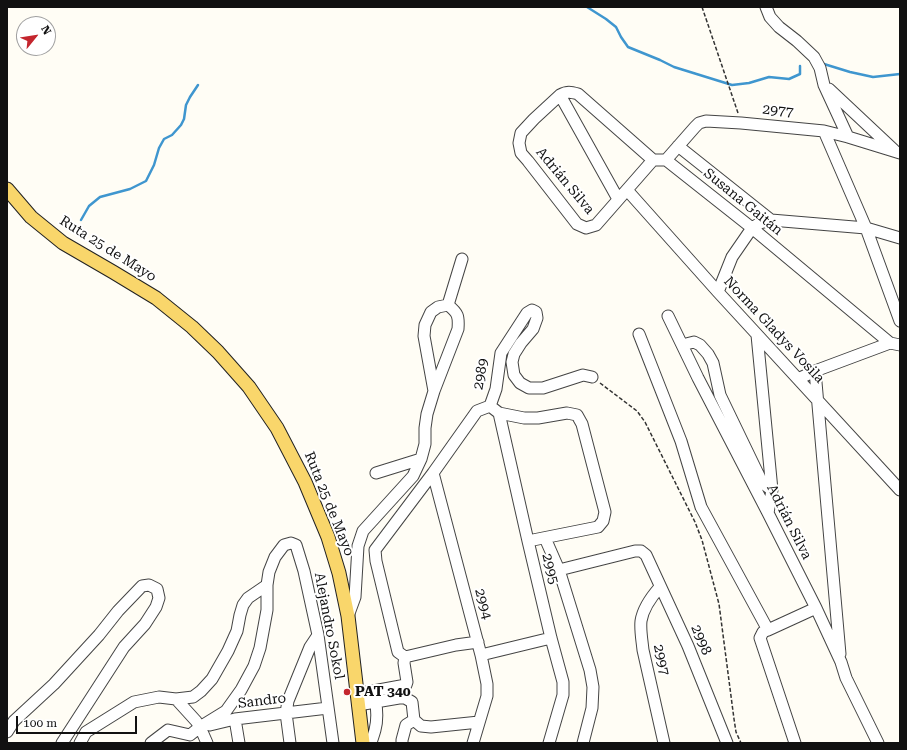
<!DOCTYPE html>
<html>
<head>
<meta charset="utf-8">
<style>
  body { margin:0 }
  #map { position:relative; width:907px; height:750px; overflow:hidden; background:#fffdf5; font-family:"Roboto Serif",serif }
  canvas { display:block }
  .frame { position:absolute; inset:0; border:8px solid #111; pointer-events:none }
  .north { position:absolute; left:16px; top:16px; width:40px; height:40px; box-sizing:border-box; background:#fff; border:1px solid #a0a0a0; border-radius:50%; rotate:60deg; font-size:11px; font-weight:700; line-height:16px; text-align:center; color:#111 }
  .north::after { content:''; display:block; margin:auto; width:14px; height:18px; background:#c4262e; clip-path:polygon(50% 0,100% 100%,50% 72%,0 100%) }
  .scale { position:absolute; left:16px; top:716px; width:121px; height:18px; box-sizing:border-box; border:2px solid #111; border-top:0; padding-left:5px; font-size:12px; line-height:14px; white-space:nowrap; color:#111; -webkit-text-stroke:3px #fff; paint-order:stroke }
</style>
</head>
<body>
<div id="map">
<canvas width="907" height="750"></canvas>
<div class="frame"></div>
<div class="north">N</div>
<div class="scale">100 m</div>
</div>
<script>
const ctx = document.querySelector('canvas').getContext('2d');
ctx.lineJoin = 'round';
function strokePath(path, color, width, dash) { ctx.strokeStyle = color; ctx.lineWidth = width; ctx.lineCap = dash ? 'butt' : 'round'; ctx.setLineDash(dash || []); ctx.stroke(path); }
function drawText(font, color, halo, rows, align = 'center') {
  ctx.font = font + ' "Roboto Serif",serif'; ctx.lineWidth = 4; ctx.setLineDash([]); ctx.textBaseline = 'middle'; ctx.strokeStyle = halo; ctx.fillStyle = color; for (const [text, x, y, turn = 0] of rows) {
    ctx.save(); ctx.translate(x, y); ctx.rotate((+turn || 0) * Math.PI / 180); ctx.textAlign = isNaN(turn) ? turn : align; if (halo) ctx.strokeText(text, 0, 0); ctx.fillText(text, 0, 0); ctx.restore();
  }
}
const stream = new Path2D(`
  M587 7 606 19 616 27 621 37 628 47 660 60 674 67 732 85 749 83 769 77 789 79 800 74V66
  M824 64 850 72 873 77 900 74
  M81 220 89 206 100 197 130 189 146 181 154 165 159 148 164 139 172 135 181 125 184 119 186 105 190 97 198 85`);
const path = new Path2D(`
  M702 7 738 113
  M600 383 637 411 645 422 695 522 702 540 719 604 734 719 736 732 741 743`);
const minor = new Path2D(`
  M766 7 770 17 779 27 797 41 814 57 820 68 824 85 848 137
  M829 89 894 150
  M560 95 618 199
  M824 131 866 228 900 321
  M678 146 771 220
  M653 160 596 225 586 228 577 224 528 161 521 153 519 143 521 133 534 119 560 95C567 91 571 92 578 94L653 160H666L752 228 890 343 900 345
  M666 160 695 127 699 123 706 121 741 123 824 131 848 137 900 153
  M627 190 718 292 900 490
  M718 292 732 257 752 228 760 223 771 220 866 228 900 238
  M448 305 462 259
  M668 316 698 378 768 513 816 608 841 662 846 678 878 743
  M639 334 681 441 701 507 768 630 816 608
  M757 335 772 490 768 513
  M682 345 694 342 700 345 708 354 713 363 720 395 760 478 764 484 772 490
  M815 371 840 654
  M798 379 815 371 890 343
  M490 406 499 413 528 541 551 638 563 682V695L549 743
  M499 413 524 418H538L567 413 577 415 582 424 605 512 603 521 598 527 528 541
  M376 473 421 459
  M433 473 481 655 487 684V696L473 743
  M545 538 559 570 590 670 593 687 592 708 583 743
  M559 570 635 551H641L646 555 688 646 727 743
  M660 587C652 596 643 608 641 621 640 630 642 640 643 650L664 743
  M348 616 355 597 358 546 363 531 413 476 421 459 425 444V428L427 414 434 391 458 329C459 316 458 313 448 305L438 307 431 312 425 325 424 336 434 391
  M768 630 763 632 760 638 795 743
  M481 655 551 638
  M405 657 398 652 376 561 375 550 433 473 477 411 490 406 496 389 501 353 527 313 532 310 536 312 537 318 533 329 521 343 514 354 512 362 514 375 520 383 529 388H543L583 375 592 377
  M405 657 456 645 478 642
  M357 694 406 685 407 682 404 663 405 657
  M176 699 196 721 200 727 207 743
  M358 705 399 698H405L412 702 414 720 421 726 431 727 479 722
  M235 719 239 743
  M210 725 235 719 328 708
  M7 732 14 721 54 684 99 635 118 611 142 586 149 585 157 589 159 598 156 607 145 624 124 647 62 743
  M80 743 86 732 134 702 159 697 176 699 193 697 201 691 212 679 228 651 237 631 240 615 243 605 248 598 267 585
  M151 743 168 730 190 735 200 727 226 711 241 690 254 666 260 648 267 610V585L269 572 275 557 284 545 291 543 296 545 304 571 318 635 333 743
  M290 743 286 713 288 701 310 647 318 635
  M371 743C372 739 374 734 375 730 378 719 377 708 375 697
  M402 743V740L406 725 414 720`);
const major = new Path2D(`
  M7 189 31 217 63 243 113 272 156 298 192 327 218 352 249 387 277 428 305 482 328 537 339 573 348 616 363 743`);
const markers = [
  [347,692,4,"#c4262e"]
];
const streetNames = [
  ["2977",778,111,6],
  ["Adrián Silva",565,181,50],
  ["Susana Gaitán",743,202,39],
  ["Ruta 25 de Mayo",108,249,32],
  ["Norma Gladys Vosila",774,330,47],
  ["2989",481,374,-80],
  ["Ruta 25 de Mayo",329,504,68],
  ["Adrián Silva",789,522,63],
  ["2995",550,569,76],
  ["2994",483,604,75],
  ["Alejandro Sokol",329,626,79],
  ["2998",701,640,67],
  ["2997",661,660,78],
  ["Sandro",262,701,-7]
];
const poiNames = [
  ["PAT 340",355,692]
];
strokePath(stream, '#3f96cf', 2.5);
strokePath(minor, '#444', 13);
strokePath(major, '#222', 15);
strokePath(path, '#333', 1.5, [4, 2]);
strokePath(minor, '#fff', 11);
strokePath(major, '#f9d66b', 13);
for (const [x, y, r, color] of markers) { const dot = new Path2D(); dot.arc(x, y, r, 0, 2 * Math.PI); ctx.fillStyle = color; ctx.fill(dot); strokePath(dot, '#fff', 1.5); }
drawText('14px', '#111', '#fff', streetNames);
drawText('bold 14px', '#111', '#fff', poiNames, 'left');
</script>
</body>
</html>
